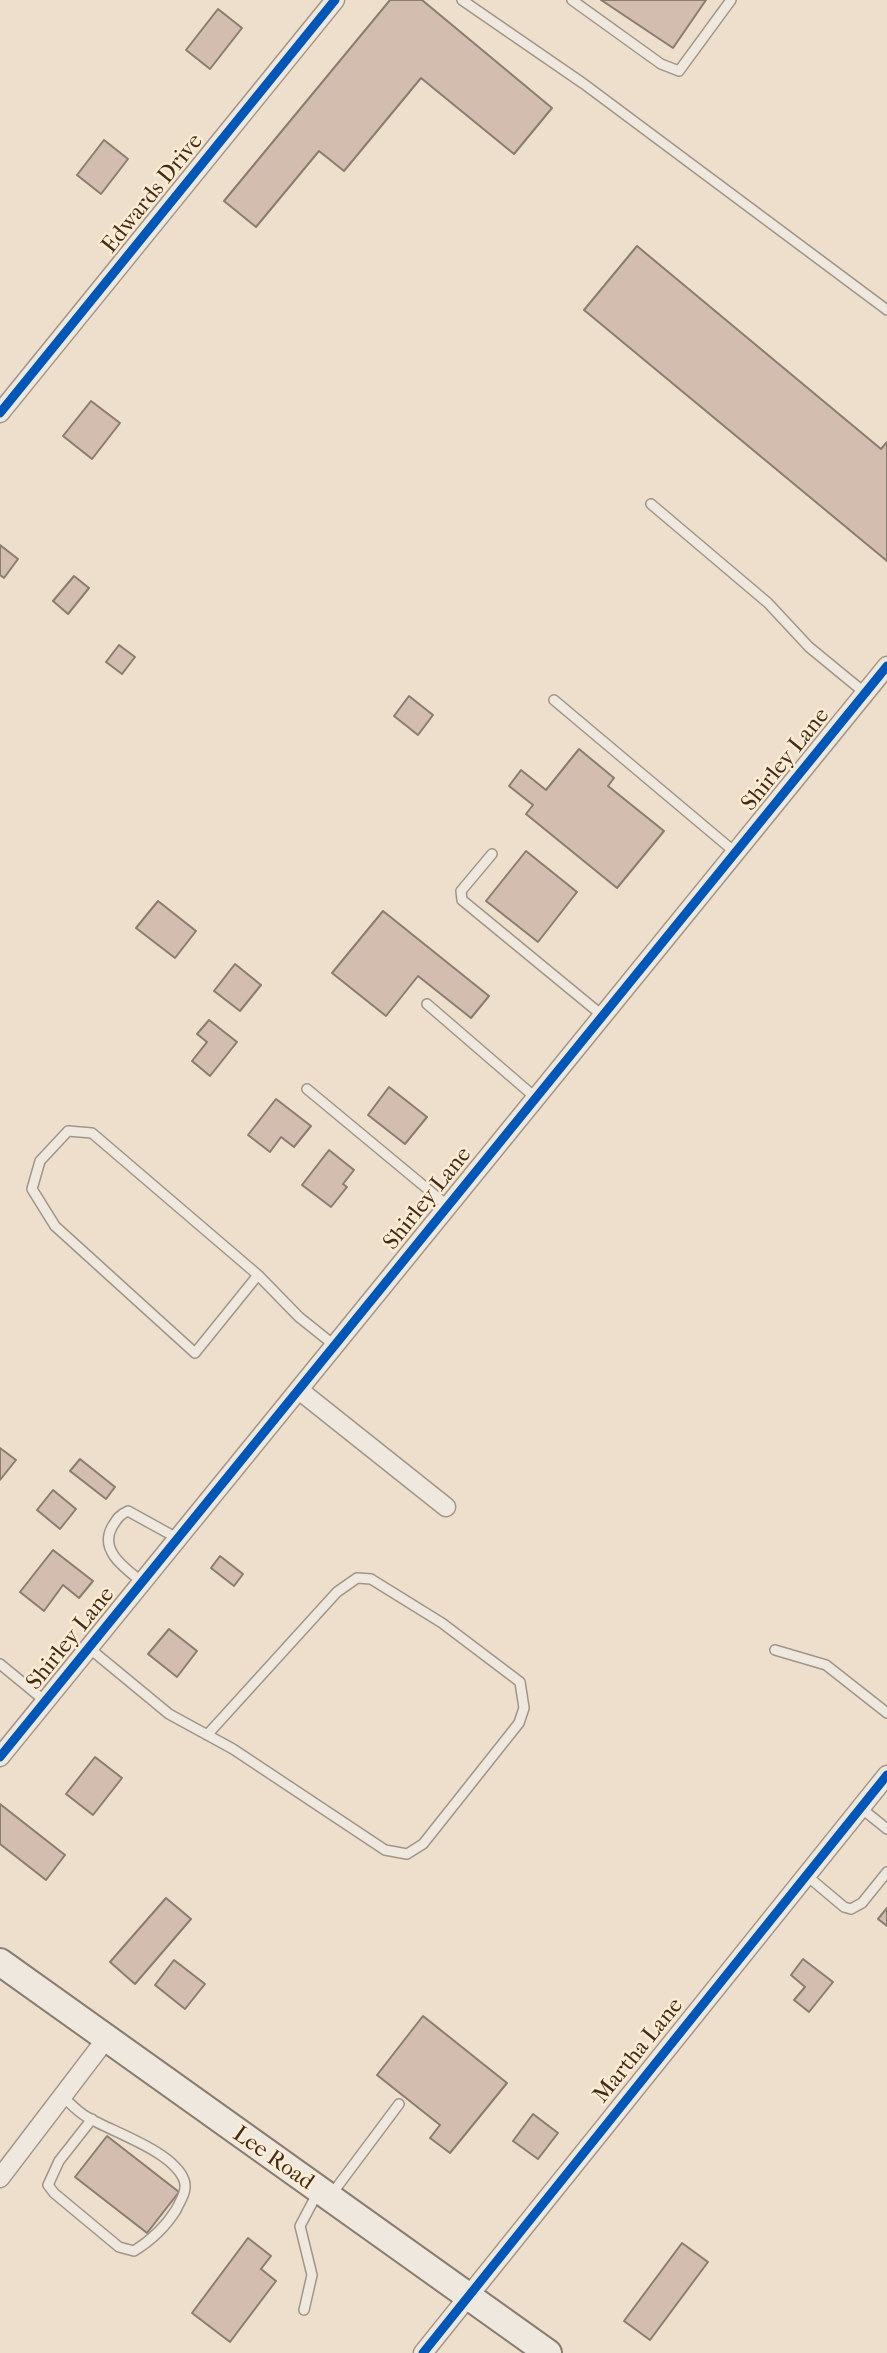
<!DOCTYPE html>
<html>
<head>
<meta charset="utf-8">
<style>
  body { margin:0 }
  canvas { display:block; background:#eddfcb }
</style>
</head>
<body>
<canvas width="887" height="2353"></canvas>
<script>
const ctx = document.querySelector('canvas').getContext('2d');
ctx.lineJoin = 'round';
function paint(path, color) { ctx.fillStyle = color; ctx.fill(path, 'evenodd'); }
function strokePath(path, color, width, dash) { ctx.strokeStyle = color; ctx.lineWidth = width; ctx.lineCap = dash ? 'butt' : 'round'; ctx.setLineDash(dash || []); ctx.stroke(path); }
function drawText(font, color, halo, rows, align = 'center') {
  ctx.font = font + ' "IM FELL French Canon",serif'; ctx.lineWidth = 5; ctx.setLineDash([]); ctx.textBaseline = 'middle'; ctx.strokeStyle = halo; ctx.fillStyle = color; for (const [text, x, y, turn = 0] of rows) {
    ctx.save(); ctx.translate(x, y); ctx.rotate((+turn || 0) * Math.PI / 180); ctx.textAlign = isNaN(turn) ? turn : align; if (halo) ctx.strokeText(text, 0, 0); ctx.fillText(text, 0, 0); ctx.restore();
  }
}
const building = new Path2D(`
  M390 0H422L552 108 514 154 421 78 344 171 319 151 256 227 224 201Z
  M601 0H706L673 48Z
  M218 9 242 28 210 69 186 50Z
  M104 140 128 159 101 194 77 175Z
  M637 246 881 449 887 442V561L584 310Z
  M91 401 120 423 92 459 63 436Z
  M0 545 18 559 4 578 0 575Z
  M74 576 89 588 68 614 53 601Z
  M119 645 135 657 122 674 106 662Z
  M409 696 433 715 418 735 394 716Z
  M579 749 614 778 608 786 664 831 617 888 526 814 533 805 509 786 521 770 546 790Z
  M526 851 577 892 538 942 486 901Z
  M158 901 196 931 175 958 136 928Z
  M383 911 489 996 471 1018 418 976 386 1016 332 973Z
  M235 964 261 985 240 1011 214 991Z
  M209 1020 237 1042 210 1076 192 1061 207 1042 197 1034Z
  M389 1087 427 1117 405 1144 368 1115Z
  M276 1099 311 1126 294 1147 281 1137 270 1152 248 1135Z
  M329 1150 354 1170 343 1184 347 1187 331 1207 302 1185Z
  M0 1448 16 1460 0 1480Z
  M80 1459 115 1487 106 1499 70 1471Z
  M53 1490 76 1509 60 1529 37 1510Z
  M53 1550 93 1581 79 1598 63 1585 44 1611 20 1592Z
  M220 1556 243 1574 234 1586 211 1568Z
  M169 1629 197 1651 177 1677 148 1654Z
  M95 1757 122 1778 93 1815 66 1794Z
  M0 1804 65 1855 46 1880 0 1844Z
  M166 1898 191 1919 135 1984 110 1962Z
  M887 1908V1926L878 1919Z
  M803 1959 833 1982 809 2012 794 2000 805 1987 791 1975Z
  M174 1960 205 1984 185 2009 155 1985Z
  M423 2016 507 2083 450 2153 430 2138 440 2125 377 2075Z
  M533 2114 558 2133 538 2159 513 2141Z
  M107 2136 179 2192 147 2233 75 2177Z
  M248 2238 271 2256 261 2269 276 2281 230 2342 192 2313Z
  M682 2243 708 2262 650 2340 624 2321Z`);
const service = new Path2D(`
  M462 0 584 84 887 310
  M572 0 661 64 679 71 731 0
  M651 504 768 603 809 647 865 693
  M554 700 736 853
  M492 854 461 891 462 900 603 1016
  M427 1004 536 1098
  M307 1089 448 1206
  M258 1275 195 1353 55 1226 32 1189 40 1161 68 1131 92 1133 258 1275 299 1317 334 1345
  M142 1582C125 1568 99 1551 112 1527 117 1519 119 1515 128 1511L177 1538
  M89 1648 169 1714 233 1749 385 1850 407 1854 423 1844 519 1723 524 1708 520 1682 442 1623 371 1579 357 1578 337 1592 207 1735
  M775 1650 826 1665 887 1713
  M0 1664 45 1701
  M861 1808 887 1829
  M806 1875 844 1907 851 1909 862 1903 887 1872
  M62 2096C70 2103 78 2112 87 2117 112 2132 173 2151 184 2180 188 2191 180 2201 176 2210 166 2226 150 2241 134 2251L119 2247 54 2193 48 2185 59 2161 92 2119
  M331 2195 399 2104
  M304 2310 312 2275 300 2226 318 2192`);
const minor = new Path2D(`
  M0 413 335 0
  M299 1390 446 1507
  M0 1757 887 666
  M0 2178 106 2039
  M423 2353 887 1775`);
const secondary = new Path2D(`
  M0 1962 548 2353`);
const cycleway = new Path2D(`
  M0 413 335 0
  M0 1757 887 666
  M423 2353 887 1775`);
const streetNames = [
  ["Edwards Drive",153,194,-51],
  ["Shirley Lane",786,760,-51],
  ["Shirley Lane",428,1199,-51],
  ["Shirley Lane",71,1639,-51],
  ["Martha Lane",639,2051,-51],
  ["Lee Road",273,2159,35]
];
paint(building, '#d2bdae');
strokePath(building, '#887d70', 2);
strokePath(service, '#a09588', 12);
strokePath(minor, '#a09588', 21);
strokePath(secondary, '#887d70', 30);
strokePath(service, '#efe8de', 9);
strokePath(minor, '#efe8de', 18);
strokePath(secondary, '#efe8de', 26);
strokePath(cycleway, '#0057b8', 9);
drawText('23px', '#422b19', '#fcecd4', streetNames);
</script>
</body>
</html>
